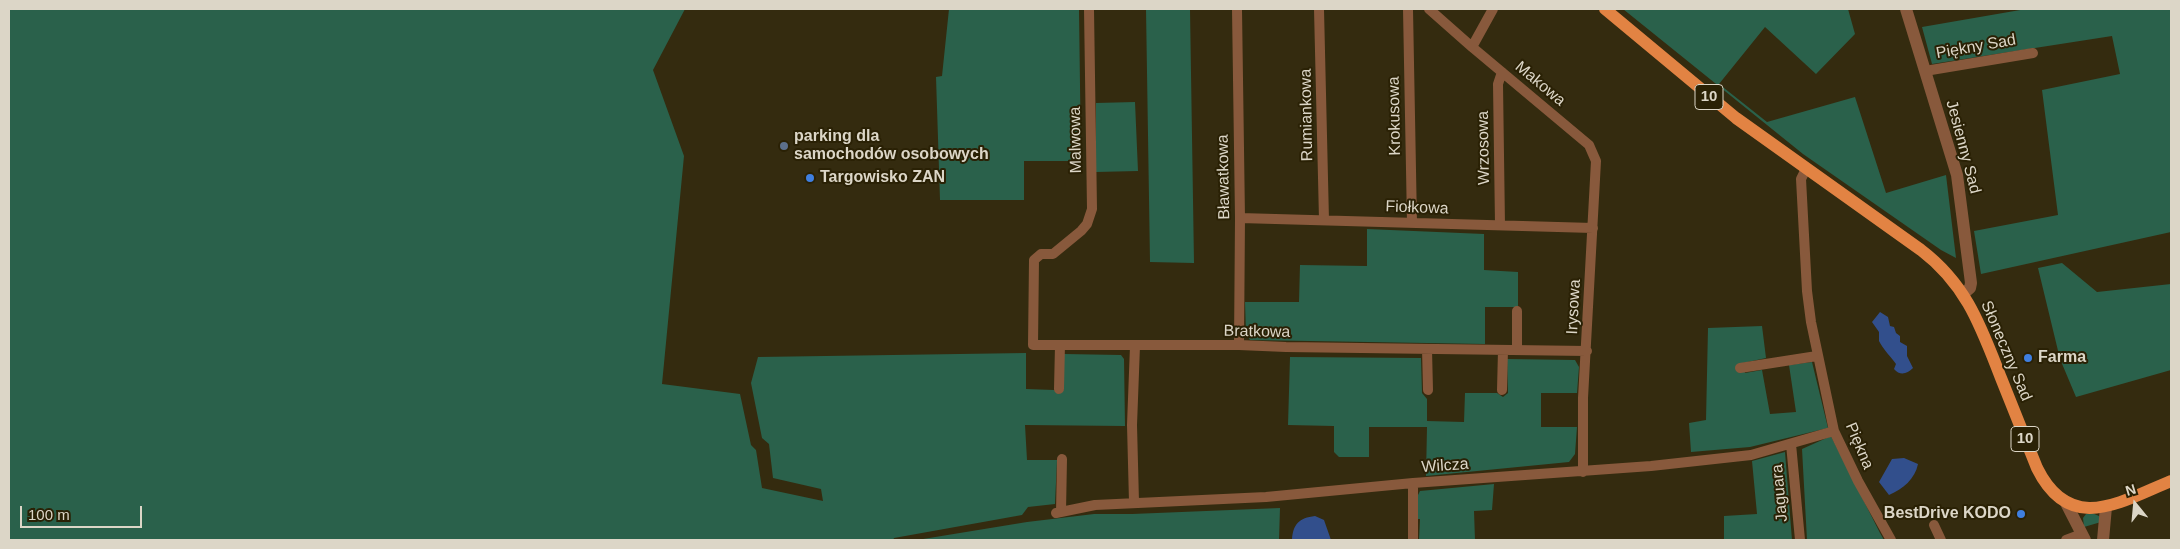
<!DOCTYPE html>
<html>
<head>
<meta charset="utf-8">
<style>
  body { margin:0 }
  #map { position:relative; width:2180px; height:549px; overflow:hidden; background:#342b0f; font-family:Arial,sans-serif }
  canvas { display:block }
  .frame { position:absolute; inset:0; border:10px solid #dcd6c7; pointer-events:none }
  .north { position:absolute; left:2110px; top:479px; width:50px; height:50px; -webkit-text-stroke:4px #2a2105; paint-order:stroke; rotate:343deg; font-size:14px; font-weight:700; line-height:20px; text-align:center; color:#dcd6c7 }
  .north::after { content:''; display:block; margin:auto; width:18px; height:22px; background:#dcd6c7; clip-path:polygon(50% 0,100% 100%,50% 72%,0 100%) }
  .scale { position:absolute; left:20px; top:506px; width:122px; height:22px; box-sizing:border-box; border:2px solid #dcd6c7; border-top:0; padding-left:6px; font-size:15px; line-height:18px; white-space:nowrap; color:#dcd6c7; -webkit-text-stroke:4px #2a2105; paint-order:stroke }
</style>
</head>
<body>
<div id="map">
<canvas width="2180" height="549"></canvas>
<div class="frame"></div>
<div class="north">N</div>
<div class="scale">100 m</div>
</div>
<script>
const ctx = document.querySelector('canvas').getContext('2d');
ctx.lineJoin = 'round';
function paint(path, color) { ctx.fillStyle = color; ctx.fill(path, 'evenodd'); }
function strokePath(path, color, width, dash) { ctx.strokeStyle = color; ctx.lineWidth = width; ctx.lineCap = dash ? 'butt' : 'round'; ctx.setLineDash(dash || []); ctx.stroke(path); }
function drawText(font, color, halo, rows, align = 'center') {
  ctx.font = font + ' Arial,sans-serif'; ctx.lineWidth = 4; ctx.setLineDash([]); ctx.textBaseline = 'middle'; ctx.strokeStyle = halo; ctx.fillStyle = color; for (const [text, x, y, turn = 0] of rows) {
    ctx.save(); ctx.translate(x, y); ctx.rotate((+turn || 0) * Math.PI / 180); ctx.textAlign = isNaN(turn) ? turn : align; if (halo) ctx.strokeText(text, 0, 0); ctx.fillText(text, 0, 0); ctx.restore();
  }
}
const green = new Path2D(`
  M9 9H685L653 70 684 156 662 384 740 394 751 445 756 450 762 488 823 501 821 489 773 478 769 444 762 438 751 383 758 357 1026 353V389L1054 390 1059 394 1064 389V354L1121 355 1124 359 1125 426 1025 425 1027 460H1057L1055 504 1028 507 1022 515 894 538 893 540H9Z
  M949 9H1079L1081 161H1024V200H940L936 77 942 76Z
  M1146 9H1190L1194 263 1150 262Z
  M1623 9H1848L1855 34 1816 74 1765 27 1719 84 1767 122 1855 97 1886 193 1946 175 1956 258 1941 250 1803 154Z
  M2026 9H2171V232L1981 274 1974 231 2058 215 2042 90 2120 74 2112 36 1932 64 1922 27Z
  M1135 102 1138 171 1096 172V103Z
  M1367 229 1484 234V270L1518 272V307H1485V344L1250 340 1246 334 1245 302H1299L1300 265 1367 266Z
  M2062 263 2097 292 2171 284V370L2076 397 2060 359 2038 268Z
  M1762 326 1766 358 1743 363 1745 373 1762 370 1770 414 1796 412 1789 365 1812 362 1828 428 1750 447 1691 452 1689 423 1706 420 1708 328Z
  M1290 357 1421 358 1422 393 1427 399V421L1464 422 1465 393H1497L1503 397 1508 393 1507 359 1575 360 1579 367 1577 393H1541V427H1577L1575 454 1569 462 1426 476 1427 427H1369V457H1339L1334 452V426L1288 425Z
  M1831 436 1880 533 1884 540H1807L1802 449Z
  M1785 452 1792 540H1724V516L1757 514 1752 461Z
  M1494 484 1492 510 1474 511 1475 540H1419L1420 519H1416L1417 497 1420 491Z
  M1280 508 1279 540H917L1027 522 1094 514H1132Z
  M2092 513 2099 516 2101 522 2084 527 2083 518 2086 514Z`);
const water = new Path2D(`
  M1880 312 1888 317 1890 326 1894 327 1896 333 1900 336V342L1907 346V356L1913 368C1907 374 1900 376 1894 369L1896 364C1891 357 1883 349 1879 341V332L1872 322Z
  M1904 458 1918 464C1915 479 1903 489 1889 495L1879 482 1892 459Z
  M1315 516 1324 520 1331 540H1292C1293 524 1299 518 1315 516Z`);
const minor = new Path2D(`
  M1089 9 1092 209 1087 224 1081 231 1053 254H1041L1034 260 1033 345H1239L1286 347 1587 351
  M1237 9 1240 218 1239 345
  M1319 9 1324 220
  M1408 9 1412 223
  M1429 9 1472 47
  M1493 9 1472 47 1589 145 1596 161 1583 398V472
  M1925 71 2033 53
  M1806 169 1801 179 1807 291 1811 322 1834 431 1858 481 1891 540
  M1240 218 1593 228
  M1500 225 1498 84 1502 72
  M1427 349 1428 390
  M1517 349V311
  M1740 368 1817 356
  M1059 389 1060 345
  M1502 390 1503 350
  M1791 444 1800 540
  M1413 483V540
  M1134 502 1132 425 1135 346
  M1061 512 1062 459
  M1056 513 1095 505 1266 497 1413 483 1651 466 1751 455 1834 431
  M1934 525 1941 540
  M2066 540 2082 534`);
const tertiary = new Path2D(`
  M1906 9 1957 175 1971 283 1970 288 1963 294
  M2065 501 2085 540
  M2103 540 2106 507`);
const primary = new Path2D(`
  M1605 9 1736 118 1921 250C1967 285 1981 327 2001 378 2013 408 2025 438 2037 468 2070 535 2120 502 2171 481`);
const markers = [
  [784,146,5,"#5c6f8a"],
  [810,178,5,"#3f7fe0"],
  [2028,358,5,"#3f7fe0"],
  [2021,514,5,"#3f7fe0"]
];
const shields = [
  [1709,97,28],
  [2025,439,28]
];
const shieldNames = [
  ["10",1709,97],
  ["10",2025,439]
];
const streetNames = [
  ["Piękny Sad",1976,47,-10],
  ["Makowa",1540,84,40],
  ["Rumiankowa",1307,115,-91],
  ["Krokusowa",1395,116,-91],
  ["Malwowa",1076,140,-91],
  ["Jesienny Sad",1963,147,75],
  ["Wrzosowa",1484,148,-91],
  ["Bławatkowa",1224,177,-91],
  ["Fiołkowa",1417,208,2],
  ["Irysowa",1574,307,-87],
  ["Bratkowa",1257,332,1],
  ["Słoneczny Sad",2006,351,67],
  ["Piękna",1859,446,67],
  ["Wilcza",1445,466,-4],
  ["Jaguara",1780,493,-95]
];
const poiNames = [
  ["parking dla",794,137],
  ["samochodów osobowych",794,155],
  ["Targowisko ZAN",820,178],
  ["Farma",2038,358],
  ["BestDrive KODO",2011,514,"right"]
];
paint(green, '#2a614b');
paint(water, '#324f8c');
strokePath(minor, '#88593c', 10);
strokePath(tertiary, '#88593c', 12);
strokePath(primary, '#e28343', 12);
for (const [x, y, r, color] of markers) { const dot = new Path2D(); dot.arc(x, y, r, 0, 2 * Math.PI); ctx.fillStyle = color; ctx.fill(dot); strokePath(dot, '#2a2105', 2); }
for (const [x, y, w] of shields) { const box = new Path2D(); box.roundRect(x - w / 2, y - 12.5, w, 25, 4); ctx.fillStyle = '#2a2105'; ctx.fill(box); strokePath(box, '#dcd6c7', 1); }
drawText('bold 15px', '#dcd6c7', null, shieldNames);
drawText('16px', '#dcd6c7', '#2a2105', streetNames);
drawText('bold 16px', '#dcd6c7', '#2a2105', poiNames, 'left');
</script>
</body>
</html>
